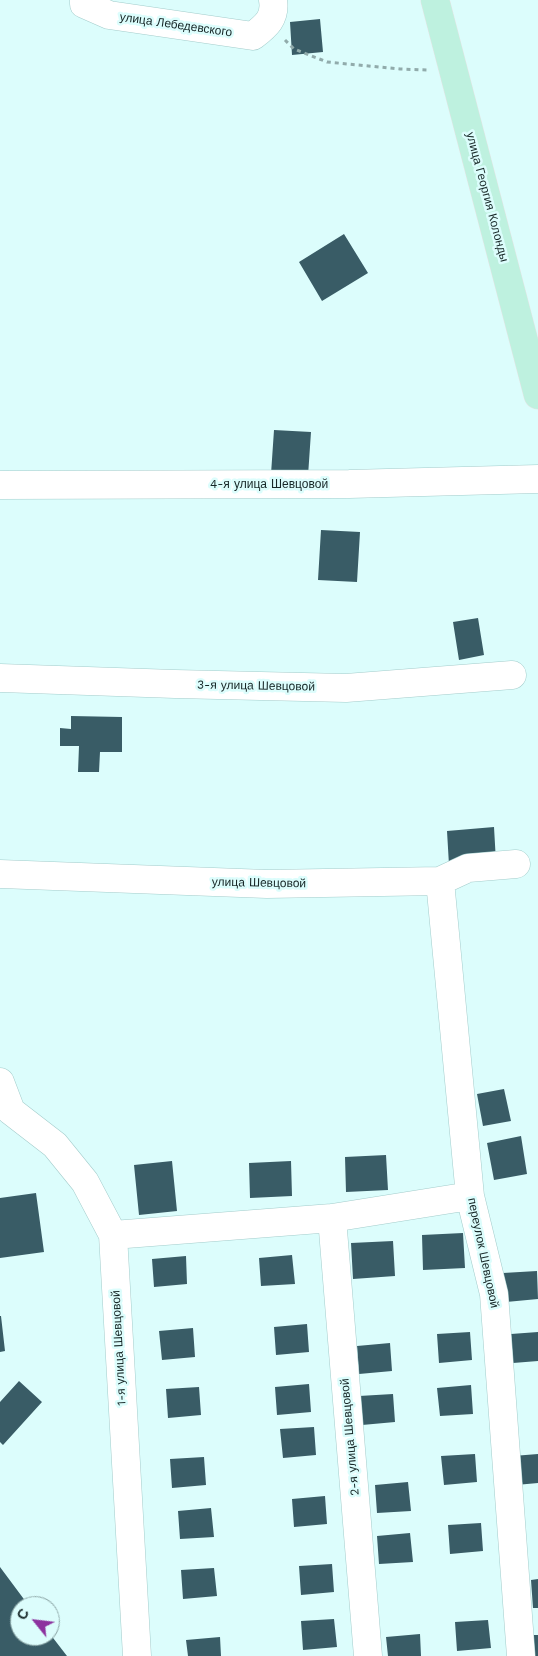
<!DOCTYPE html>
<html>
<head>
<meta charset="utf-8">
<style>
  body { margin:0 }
  #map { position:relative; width:538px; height:1656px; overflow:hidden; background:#dcfdfc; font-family:"Work Sans",sans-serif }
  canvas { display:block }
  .north { position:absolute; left:10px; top:1596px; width:50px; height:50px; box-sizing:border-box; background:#dcfdfc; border:1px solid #8da7a7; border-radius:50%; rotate:299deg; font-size:14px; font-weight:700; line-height:20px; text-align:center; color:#172727 }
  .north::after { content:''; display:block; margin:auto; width:18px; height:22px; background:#8c339f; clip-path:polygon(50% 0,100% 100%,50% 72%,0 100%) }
</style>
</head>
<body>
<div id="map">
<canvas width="538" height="1656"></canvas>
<div class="north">С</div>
</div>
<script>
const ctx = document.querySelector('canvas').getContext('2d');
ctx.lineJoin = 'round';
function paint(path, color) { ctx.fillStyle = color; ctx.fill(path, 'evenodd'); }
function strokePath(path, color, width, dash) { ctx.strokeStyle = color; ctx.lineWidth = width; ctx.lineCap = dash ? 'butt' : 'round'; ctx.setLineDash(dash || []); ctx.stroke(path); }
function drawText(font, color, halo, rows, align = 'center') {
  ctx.font = font + ' "Work Sans",sans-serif'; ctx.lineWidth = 5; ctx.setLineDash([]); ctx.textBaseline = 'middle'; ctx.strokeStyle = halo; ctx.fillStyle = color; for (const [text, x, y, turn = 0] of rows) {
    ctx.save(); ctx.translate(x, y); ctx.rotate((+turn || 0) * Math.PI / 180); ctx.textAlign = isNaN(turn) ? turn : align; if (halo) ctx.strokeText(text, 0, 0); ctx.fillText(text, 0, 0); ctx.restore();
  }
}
const building = new Path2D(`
  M320 19 323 52 292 55 290 22Z
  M344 234 368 273 322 301 299 262Z
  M274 430 311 432 308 476 271 474Z
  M321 530 360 532 357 582 318 580Z
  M478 618 484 655 459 660 453 622Z
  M71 716 122 717V752H100L99 772H78L79 746H60V728L71 729Z
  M494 827 496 862 449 865 447 831Z
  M504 1089 511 1121 483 1126 477 1094Z
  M521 1136 527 1174 494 1180 487 1143Z
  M386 1155 388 1190 346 1192 345 1157Z
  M172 1161 177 1211 139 1215 134 1165Z
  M291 1161 292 1196 250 1198 249 1163Z
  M36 1193 44 1252 0 1258V1198Z
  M463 1233 465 1268 423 1270 422 1235Z
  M393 1241 395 1276 353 1279 351 1243Z
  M292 1255 295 1284 261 1286 259 1258Z
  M186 1256 187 1284 154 1287 152 1259Z
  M537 1271 538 1299 506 1302 503 1273Z
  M0 1316H1L5 1351 0 1352Z
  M307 1324 309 1352 276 1355 274 1327Z
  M193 1328 195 1357 162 1360 159 1331Z
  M470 1332 472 1360 439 1363 437 1334Z
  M538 1332V1361L513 1363 511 1334Z
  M390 1343 392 1371 359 1374 357 1346Z
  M19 1381 42 1402 3 1445 0 1442V1402Z
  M309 1384 311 1412 277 1415 275 1387Z
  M471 1385 473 1414 440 1416 437 1388Z
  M199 1387 201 1415 168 1418 166 1389Z
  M393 1394 395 1422 362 1425 359 1396Z
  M314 1427 316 1455 283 1458 280 1429Z
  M475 1454 477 1482 444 1485 441 1456Z
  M538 1454V1483L516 1485 513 1456Z
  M204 1457 206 1485 172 1488 170 1459Z
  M408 1482 411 1511 377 1513 375 1485Z
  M325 1496 327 1524 294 1527 292 1499Z
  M211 1508 214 1537 180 1539 178 1511Z
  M481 1523 483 1551 450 1554 448 1525Z
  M410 1533 413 1562 379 1564 377 1536Z
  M332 1564 334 1592 301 1595 299 1566Z
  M0 1567 29 1606H20V1636H50V1634L67 1656H0Z
  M214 1568 217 1596 183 1599 181 1570Z
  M538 1579V1608H533L531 1580Z
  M334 1619 337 1647 303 1650 301 1621Z
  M488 1620 491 1648 457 1651 455 1622Z
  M420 1634 421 1656H388L386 1637Z
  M531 1635H538V1656H533Z
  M220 1637 221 1656H188L186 1640Z`);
const path = new Path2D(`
  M285 40 294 49 327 62 400 69 427 70`);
const minor = new Path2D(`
  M84 0V4L109 15 253 36C266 26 276 18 273 0
  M0 485 349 484 538 479
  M0 678 175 684 346 688 512 675
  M0 874 267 884 440 881 468 868 516 864
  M440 881 470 1196 494 1294 521 1656
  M0 1082 11 1111 55 1145 85 1182 113 1235 137 1656
  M332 1218 368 1656
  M113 1235 332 1218 470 1196`);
const major = new Path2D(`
  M435 0 538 395`);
const streetNames = [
  ["улица Лебедевского",176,25,8],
  ["улица Георгия Колонды",487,197,75],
  ["4-я улица Шевцовой",269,484],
  ["3-я улица Шевцовой",256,686,1],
  ["улица Шевцовой",259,883,1],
  ["переулок Шевцовой",483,1253,78],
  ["1-я улица Шевцовой",119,1348,-93],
  ["2-я улица Шевцовой",350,1437,-95]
];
paint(building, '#395c66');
strokePath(minor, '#a3cccb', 29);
strokePath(major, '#e3e5e5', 29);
strokePath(path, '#91abab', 3, [4, 4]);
strokePath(minor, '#fff', 28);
strokePath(major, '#bef1df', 28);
drawText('12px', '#172727', '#dcfdfc', streetNames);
</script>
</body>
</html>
